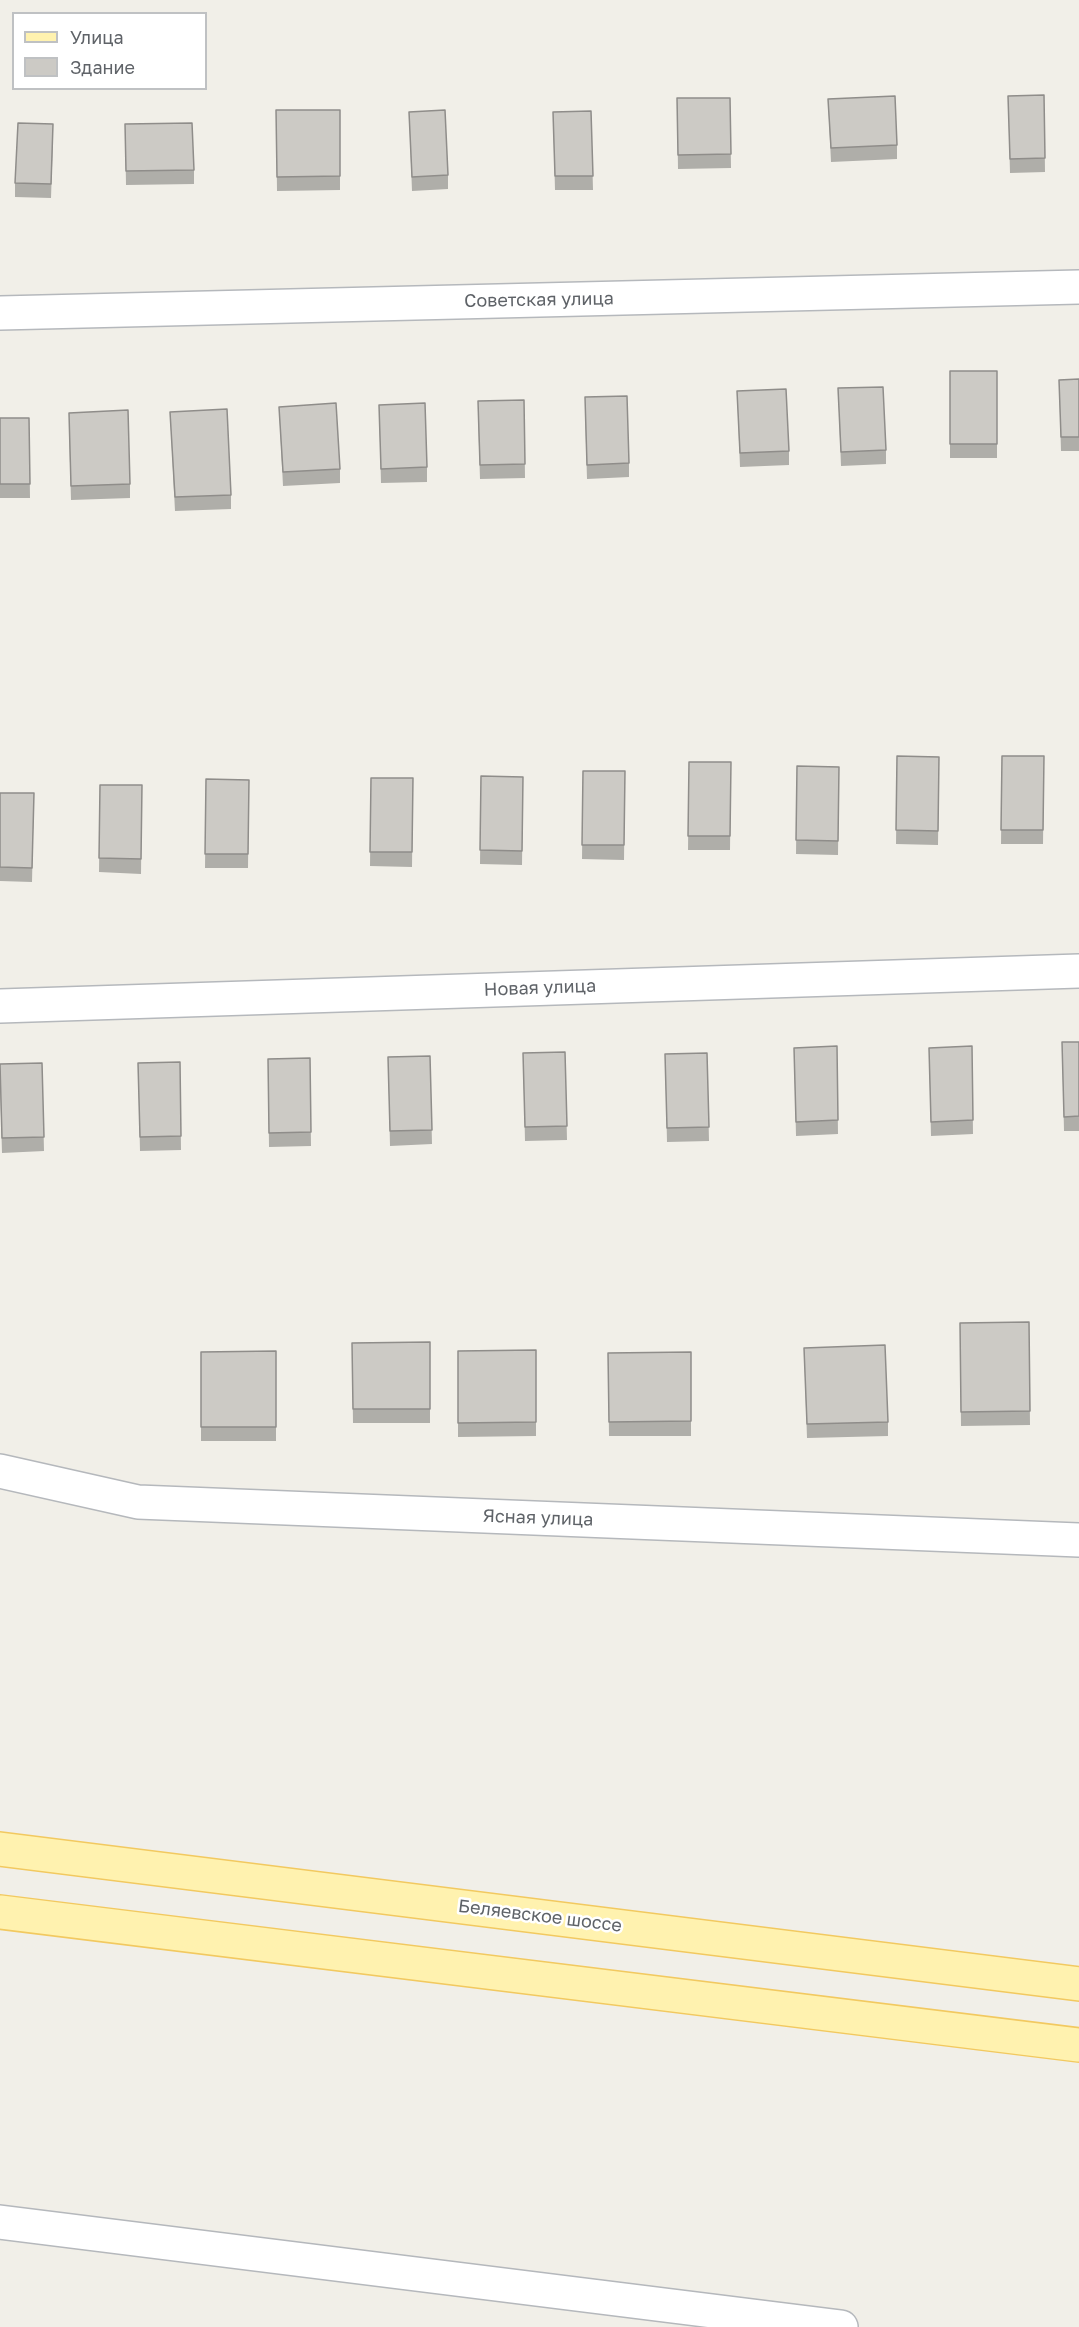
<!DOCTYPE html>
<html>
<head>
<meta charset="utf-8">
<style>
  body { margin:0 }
  #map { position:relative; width:1079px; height:2327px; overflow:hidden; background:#f1efe8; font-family:"Golos Text",sans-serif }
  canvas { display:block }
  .legend { position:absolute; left:12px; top:12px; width:195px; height:78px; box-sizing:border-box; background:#fff; border:2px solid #bfc1c3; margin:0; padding:8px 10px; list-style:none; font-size:18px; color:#5f6368 }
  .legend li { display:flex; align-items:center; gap:12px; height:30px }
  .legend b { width:30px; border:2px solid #bfc1c3 }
</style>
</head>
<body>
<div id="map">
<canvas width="1079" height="2327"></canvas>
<ul class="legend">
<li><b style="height:8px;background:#fff2af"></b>Улица</li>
<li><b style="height:16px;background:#cccac5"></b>Здание</li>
</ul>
</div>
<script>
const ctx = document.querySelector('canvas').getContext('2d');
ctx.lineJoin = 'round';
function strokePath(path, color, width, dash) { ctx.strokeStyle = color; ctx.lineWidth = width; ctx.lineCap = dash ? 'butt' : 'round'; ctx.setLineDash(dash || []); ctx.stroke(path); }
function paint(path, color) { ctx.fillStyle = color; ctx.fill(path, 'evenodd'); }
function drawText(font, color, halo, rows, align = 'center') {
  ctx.font = font + ' "Golos Text",sans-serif'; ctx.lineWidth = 5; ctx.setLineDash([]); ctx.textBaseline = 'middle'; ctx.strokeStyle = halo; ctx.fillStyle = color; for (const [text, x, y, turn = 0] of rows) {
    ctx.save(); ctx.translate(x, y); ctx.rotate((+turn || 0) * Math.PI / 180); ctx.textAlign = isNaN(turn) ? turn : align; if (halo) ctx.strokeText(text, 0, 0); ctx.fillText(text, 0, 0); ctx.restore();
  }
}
const minor = new Path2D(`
  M0 313 1079 287
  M0 1006 1079 971
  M0 1471 138 1502 1079 1540
  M0 2222 841 2327`);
const major = new Path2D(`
  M0 1849 1079 1984
  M0 1912 1079 2045`);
const wall = new Path2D(`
  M1044 95 1045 172 1010 173 1008 96Z
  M677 98H730L731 168 678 169Z
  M828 99 897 145V159L831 162Z
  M276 110H340V190L277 191Z
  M591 111 593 190H555L553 112Z
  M409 112 448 175V189L412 191Z
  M125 124 194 170V184L126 185Z
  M53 138 51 198 15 197V183Z
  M950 371H997V458H950Z
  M1079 379V451H1061L1059 380Z
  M838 388 886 450V464L841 466Z
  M737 391 789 451V465L740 467Z
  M524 400 525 478 480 479 478 415Z
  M379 405 427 467V482L381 483Z
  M279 407 340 469V483L283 486Z
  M585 411 629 463V477L587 479Z
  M170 412 231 495V509L175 511Z
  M0 418H29L30 498H0Z
  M69 427 130 484V498L71 500Z
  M897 756 939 757 938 845 896 844Z
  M1002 756H1044L1043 844H1001Z
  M689 762H731L730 850H688Z
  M797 766 839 767 838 855 796 854Z
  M583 771H625L624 860 582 859Z
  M481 776 523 777 522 865 480 864Z
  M371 778H413L412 867 370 866Z
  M206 779 249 780 248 868H205Z
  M100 785H142L141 874 99 872Z
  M0 793H34L32 882 0 881Z
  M1062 1042H1079V1131H1064Z
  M837 1046 838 1134 796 1136 794 1048Z
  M972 1046 973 1134 931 1136 929 1048Z
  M565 1052 567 1140 525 1141 523 1053Z
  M707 1053 709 1141 667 1142 665 1054Z
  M430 1056 432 1144 390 1146 388 1057Z
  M310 1058 311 1146 269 1147 268 1059Z
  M180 1062 181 1150 140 1151 138 1063Z
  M42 1063 44 1151 2 1153 0 1083Z
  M1029 1322 1030 1425 961 1426 960 1323Z
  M430 1342V1423H353L352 1343Z
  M804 1348 888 1422V1436L807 1438Z
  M536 1350V1436L458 1437V1351Z
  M276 1351V1441H201V1352Z
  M691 1352V1436H609L608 1353Z`);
const building = new Path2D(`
  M1044 95 1045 158 1010 159 1008 96Z
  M895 96 897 145 831 148 828 99Z
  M677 98H730L731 154 678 155Z
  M276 110H340V176L277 177Z
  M445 110 448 175 412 177 409 112Z
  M591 111 593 176H555L553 112Z
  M18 123 53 124 51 184 15 183Z
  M192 123 194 170 126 171 125 124Z
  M950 371H997V444H950Z
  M1079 379V437H1061L1059 380Z
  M883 387 886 450 841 452 838 388Z
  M786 389 789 451 740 453 737 391Z
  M627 396 629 463 587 465 585 397Z
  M524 400 525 464 480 465 478 401Z
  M336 403 340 469 283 472 279 407Z
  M425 403 427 467 381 469 379 405Z
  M227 409 231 495 175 497 170 412Z
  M128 410 130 484 71 486 69 413Z
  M0 418H29L30 484H0Z
  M897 756 939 757 938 831 896 830Z
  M1002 756H1044L1043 830H1001Z
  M689 762H731L730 836H688Z
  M797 766 839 767 838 841 796 840Z
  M583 771H625L624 845H582Z
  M481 776 523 777 522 851 480 850Z
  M371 778H413L412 852H370Z
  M206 779 249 780 248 854H205Z
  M100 785H142L141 859 99 858Z
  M0 793H34L32 868 0 867Z
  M1062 1042H1079V1116L1064 1117Z
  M837 1046 838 1120 796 1122 794 1048Z
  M972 1046 973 1120 931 1122 929 1048Z
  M565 1052 567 1126 525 1127 523 1053Z
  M707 1053 709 1127 667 1128 665 1054Z
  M430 1056 432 1130 390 1131 388 1057Z
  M310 1058 311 1132 269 1133 268 1059Z
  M180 1062 181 1136 140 1137 138 1063Z
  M42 1063 44 1137 2 1138 0 1064Z
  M1029 1322 1030 1411 961 1412 960 1323Z
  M430 1342V1409H353L352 1343Z
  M885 1345 888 1422 807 1424 804 1348Z
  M536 1350V1422L458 1423V1351Z
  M276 1351V1427H201V1352Z
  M691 1352V1421L609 1422 608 1353Z`);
const streetNames = [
  ["Советская улица",539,300,-1],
  ["Новая улица",540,988,-2],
  ["Ясная улица",538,1518,2],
  ["Беляевское шоссе",540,1916,7]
];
strokePath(minor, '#b5b8bc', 36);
strokePath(major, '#f2c960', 36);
strokePath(minor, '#fff', 33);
strokePath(major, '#fff2af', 33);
paint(wall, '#afaea9');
paint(building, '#cccac5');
strokePath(building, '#8f8d8a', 1.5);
drawText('18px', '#5f6368', '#fff', streetNames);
</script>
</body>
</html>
